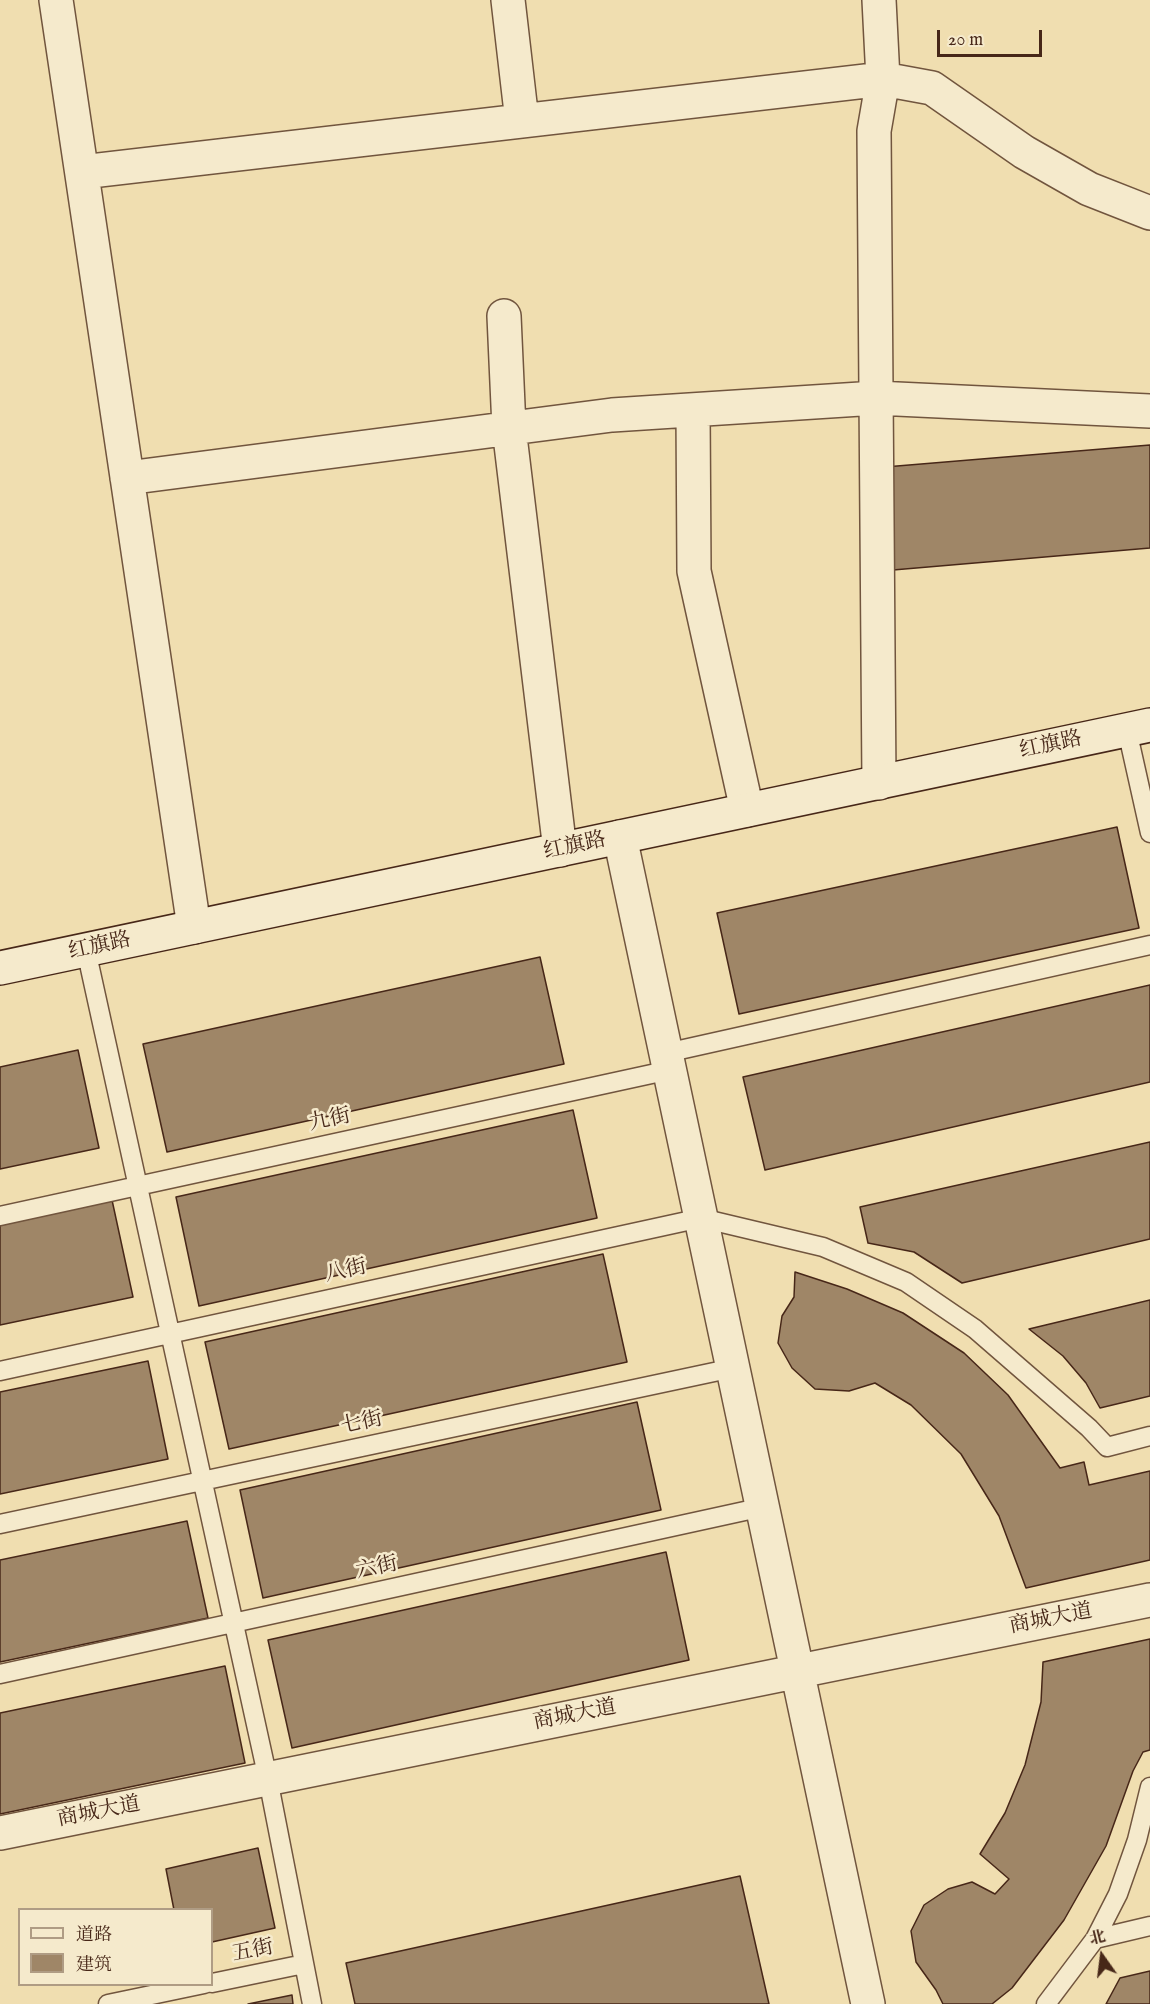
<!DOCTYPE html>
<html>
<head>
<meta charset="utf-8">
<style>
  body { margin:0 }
  #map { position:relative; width:1150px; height:2004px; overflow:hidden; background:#f0deb0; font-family:"IM FELL English","Noto Serif SC",serif }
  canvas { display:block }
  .legend { position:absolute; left:18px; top:1908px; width:195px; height:78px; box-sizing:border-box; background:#f5eacc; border:2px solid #af9c84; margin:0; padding:8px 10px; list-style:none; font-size:18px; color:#472718 }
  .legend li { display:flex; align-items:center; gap:12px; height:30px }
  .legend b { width:30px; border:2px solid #af9c84 }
  .north { position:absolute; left:1072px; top:1926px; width:60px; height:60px; -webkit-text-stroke:4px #f5eacc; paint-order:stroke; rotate:346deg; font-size:16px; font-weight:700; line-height:24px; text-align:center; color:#472718 }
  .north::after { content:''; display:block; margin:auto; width:21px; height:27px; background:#472718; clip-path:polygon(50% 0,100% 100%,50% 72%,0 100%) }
  .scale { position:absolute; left:937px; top:30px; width:105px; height:27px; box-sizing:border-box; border:3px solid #472718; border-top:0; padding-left:8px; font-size:18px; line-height:21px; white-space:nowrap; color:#472718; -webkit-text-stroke:4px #f5eacc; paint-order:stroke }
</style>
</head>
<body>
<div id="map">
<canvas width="1150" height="2004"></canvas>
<ul class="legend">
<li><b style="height:8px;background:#f5eacc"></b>道路</li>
<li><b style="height:16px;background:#9f8667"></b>建筑</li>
</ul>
<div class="north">北</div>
<div class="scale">20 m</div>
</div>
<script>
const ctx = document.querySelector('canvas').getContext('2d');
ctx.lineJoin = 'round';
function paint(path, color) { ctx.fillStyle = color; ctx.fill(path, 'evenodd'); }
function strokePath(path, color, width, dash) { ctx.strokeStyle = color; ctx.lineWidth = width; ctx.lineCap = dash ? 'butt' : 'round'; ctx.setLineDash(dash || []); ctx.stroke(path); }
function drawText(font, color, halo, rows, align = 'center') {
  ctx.font = font + ' "IM FELL English","Noto Serif SC",serif'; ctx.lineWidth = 5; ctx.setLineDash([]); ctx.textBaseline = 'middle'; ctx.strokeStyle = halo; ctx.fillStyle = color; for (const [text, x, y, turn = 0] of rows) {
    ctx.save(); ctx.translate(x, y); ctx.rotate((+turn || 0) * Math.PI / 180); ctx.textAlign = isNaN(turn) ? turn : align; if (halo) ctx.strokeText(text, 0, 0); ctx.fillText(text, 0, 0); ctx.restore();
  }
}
const building = new Path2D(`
  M1150 445V548L893 570 885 467Z
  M1117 827 1139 928 739 1014 717 913Z
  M540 957 564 1064 167 1152 143 1044Z
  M1150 985V1082L765 1170 743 1077Z
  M78 1050 99 1148 0 1169V1067Z
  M573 1110 597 1218 199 1306 176 1197Z
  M1150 1142V1239L962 1283 914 1252 868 1243 860 1207Z
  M112 1200 133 1297 0 1325V1223Z
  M603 1254 627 1362 229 1449 205 1342Z
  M795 1272 847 1289 903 1313 964 1353 1008 1395 1060 1468 1084 1462 1089 1485 1150 1471V1560L1026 1588 999 1516 961 1454 911 1405 875 1383 849 1391 815 1389 792 1368 778 1343 782 1316 794 1297Z
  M1150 1300V1396L1100 1408 1086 1383 1063 1356 1029 1329Z
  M148 1361 168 1459 0 1494V1392Z
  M637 1402 661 1510 263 1598 240 1490Z
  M187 1521 208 1618 0 1662V1560Z
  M666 1552 689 1660 292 1748 268 1640Z
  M1150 1639V1750L1143 1752 1133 1771 1106 1846 1064 1920 1012 1988 992 2004H943L936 1990 916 1962 911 1931 924 1905 948 1889 972 1882 995 1894 1009 1879 980 1854 1005 1813 1025 1765 1041 1702 1043 1662Z
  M225 1666 245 1763 0 1814V1713Z
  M258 1848 275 1928 212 1942V1910H174L166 1869Z
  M740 1876 769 2004H355L346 1963Z
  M1150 1971V2004H1106L1120 1978Z
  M292 1995 293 2004H248Z`);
const lane = new Path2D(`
  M1127 730 1150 833
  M86 950 268 1779 312 2004
  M666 1053 1150 945
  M0 1216 670 1070
  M0 1371 701 1218 823 1247 906 1282 975 1329 1089 1428 1107 1447 1150 1436
  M0 1524 733 1368
  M0 1674 763 1507
  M1095 1939 1150 1926
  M212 1983 304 1964
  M108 2004 204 1984
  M1046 2004 1095 1939 1118 1894 1137 1840 1150 1787`);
const street = new Path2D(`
  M56 0 194 927
  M508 0 522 121
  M82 172 883 79 932 88 1024 152 1089 189 1150 213
  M504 316 509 428 560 850
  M693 410 694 571 747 810
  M127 478 612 415 876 398 1150 411
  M879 783 874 131 883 79 879 0
  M620 837 868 2004
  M0 1833 1150 1600`);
const secondary = new Path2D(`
  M0 968 1150 725`);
const streetNames = [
  ["红旗路",1051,746,-12],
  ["红旗路",575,847,-12],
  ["红旗路",100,947,-12],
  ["九街",330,1121,-12],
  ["八街",346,1272,-12],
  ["七街",362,1424,-12],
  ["六街",377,1569,-12],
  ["商城大道",1051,1620,-11],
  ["商城大道",575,1716,-11],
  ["商城大道",99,1813,-11],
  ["五街",253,1952,-11]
];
paint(building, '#9f8667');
strokePath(building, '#472718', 1.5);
strokePath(lane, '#71553e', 21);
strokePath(street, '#71553e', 36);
strokePath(secondary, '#472718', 36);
strokePath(lane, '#f5eacc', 18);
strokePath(street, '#f5eacc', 33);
strokePath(secondary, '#f5eacc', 33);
drawText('21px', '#472718', '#f5eacc', streetNames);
</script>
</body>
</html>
